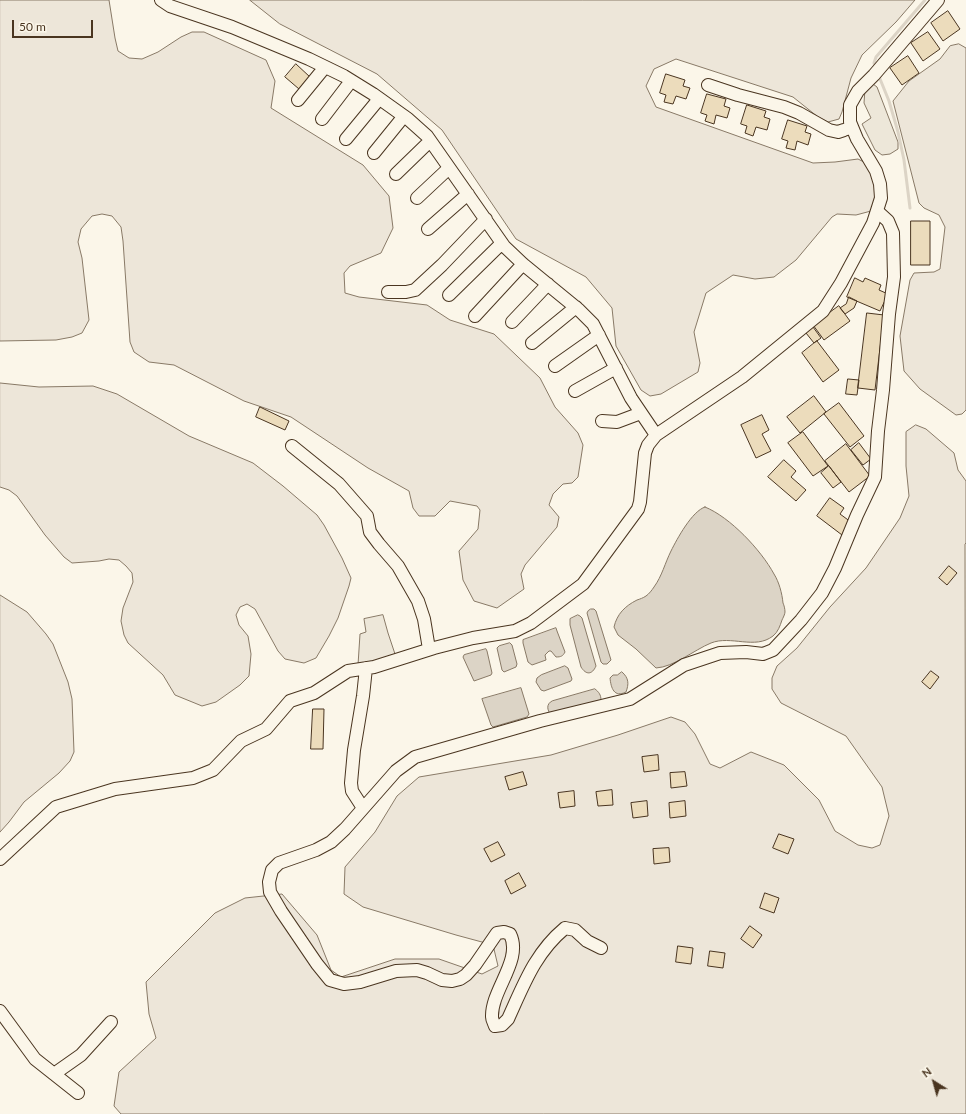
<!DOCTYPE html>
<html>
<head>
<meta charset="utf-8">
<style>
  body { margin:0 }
  #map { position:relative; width:966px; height:1114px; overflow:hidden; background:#fbf6e9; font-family:Lato,sans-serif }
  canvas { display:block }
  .north { position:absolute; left:914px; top:1062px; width:40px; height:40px; -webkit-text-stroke:3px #fbf6e9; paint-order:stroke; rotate:323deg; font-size:11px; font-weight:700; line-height:16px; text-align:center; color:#4a3520 }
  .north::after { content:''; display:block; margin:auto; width:14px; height:18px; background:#4a3520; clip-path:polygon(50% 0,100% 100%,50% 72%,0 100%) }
  .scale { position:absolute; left:12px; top:20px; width:81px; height:18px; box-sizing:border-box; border:2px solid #4a3520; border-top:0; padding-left:5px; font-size:12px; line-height:14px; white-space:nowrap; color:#4a3520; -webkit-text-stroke:3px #fbf6e9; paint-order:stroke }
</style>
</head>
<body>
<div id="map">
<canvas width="966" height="1114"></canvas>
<div class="north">N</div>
<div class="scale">50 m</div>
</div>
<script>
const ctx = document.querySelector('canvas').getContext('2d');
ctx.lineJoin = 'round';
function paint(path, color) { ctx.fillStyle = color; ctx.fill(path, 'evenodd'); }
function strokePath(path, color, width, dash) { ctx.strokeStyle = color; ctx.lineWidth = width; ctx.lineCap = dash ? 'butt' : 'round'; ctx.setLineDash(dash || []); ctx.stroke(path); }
const green = new Path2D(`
  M0 0H109L115 38 118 51 129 58 142 59 158 52 181 37 192 32H204L266 60 275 81 271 108 363 165 389 196 393 228 381 253 350 266 344 273 345 293 359 297 427 305 450 320 494 334 540 378 555 407 578 433 583 445 578 477 572 483 563 484 553 494 549 505 559 517 557 527 525 565 521 574 524 589 497 608 474 601 463 580 459 551 478 529 480 510 477 506 450 501 435 516H419L413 508 409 491 368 468 291 417 244 401 174 365 149 362 134 352 130 342 123 241 121 227 112 216 102 214 92 216 81 229 78 242 82 258 89 320 82 333 72 337 56 340 0 341Z
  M250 0H915L896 22 862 55 851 78 842 112 839 119 828 122 818 117 793 97 676 59 654 69 646 86 656 107 813 163 835 162 858 159 866 163 879 185 871 211 856 215 837 214 832 217 796 260 774 277 755 279 733 275 706 293 694 332 700 363 698 372 661 394 650 396 641 390 616 346 612 308 586 277 516 239 442 130 377 74 280 24Z
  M959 44 966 48V410L962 414 956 415 920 389 904 371 900 336 910 280 914 273 934 272 940 269 945 227 939 215 924 208 919 203 893 101 909 81 940 59 950 46Z
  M0 383 39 387 93 386 117 394 189 436 253 463 283 486 317 515 324 525 342 558 351 578 349 586 338 618 329 636 316 658 304 663 285 659 278 651 255 609 247 604 240 607 236 615 239 625 248 636 251 654 249 676 240 685 216 702 202 706 175 695 163 675 128 643 124 635 121 621 123 608 133 582 132 573 126 566 119 560 109 559 99 561 72 563 64 557 45 535 17 496 9 490 0 487Z
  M916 425 926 429 954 453 958 470 966 481V543L965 544 966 1114H121L114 1106 119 1072 156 1038 149 1014 146 982 215 913 245 898 282 894 317 935 331 970 341 977 395 959H439L482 974 498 966 493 945 456 935 363 907 344 894 345 867 375 832 397 796 419 777 551 755 618 735 671 717 685 722 695 734 710 764 720 768 751 752 784 765 819 800 835 831 858 845 872 848 880 845 889 816 882 787 846 736 781 703 772 689V678L777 666 797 648 830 607 866 568 900 518 909 496 906 466V432Z
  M0 595 27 612 46 634 53 644 68 682 72 699 74 752 70 761 59 773 24 802 9 822 0 832Z`);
const parking = new Path2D(`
  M873 84 877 87 898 142V149L890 154 882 155 875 150 862 124 871 118 864 103 865 89Z
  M383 615 388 633 396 657 358 665 360 634 366 632 364 619Z`);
const water = new Path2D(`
  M705 507C730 517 761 550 774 574 779 582 782 593 783 603 784 605 785 609 785 612 785 614 783 618 782 620 780 626 778 632 773 636 755 650 731 635 711 643 694 650 674 667 656 668L636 649 618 635 614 627C617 614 625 606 637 600 640 599 643 598 646 596 649 594 652 590 654 587 662 576 665 563 671 551 677 539 692 511 705 507Z
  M591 609H594L596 611 611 660 607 664H603L601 662 587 613 588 611Z
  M578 615 580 616 582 618 596 666C592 675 586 675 581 667L570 625V619Z
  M556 628 557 631 565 652C563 656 561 657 556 657L551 651H549L545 655 546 660 532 665 528 662 523 643V640Z
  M510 643 512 645 517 664 516 667 504 672 502 670 497 648 499 646Z
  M486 649 487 651 492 673 491 675 474 681 463 657 464 655Z
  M565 666 568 668 572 679 571 681 544 691 541 690 536 682 537 678 541 675Z
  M622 672C629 678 629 684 626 692 614 698 611 688 610 678L613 675H617Z
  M521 688 529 714 527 717 493 727 491 725 482 699Z
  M595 689C599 692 601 695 601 700L598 701 551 715C547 710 546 704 552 701Z`);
const stream = new Path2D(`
  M876 67 874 63 876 57 925 0
  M878 74 889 101 898 132 904 160 910 208`);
const building = new Path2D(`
  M948 11 960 29 943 41 931 23Z
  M928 32 940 49 923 61 911 43Z
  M908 56 919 73 902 85 890 68Z
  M296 64 310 77 299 89 285 77Z
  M666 74 685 80 683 86 690 88 686 99 676 96 673 104 664 102 666 95 660 93Z
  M707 94 726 99 724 106 730 108 727 118 716 115 714 124 705 121 707 115 701 113Z
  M747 105 766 111 764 117 770 119 767 130 756 127 753 136 745 133 747 126 741 124Z
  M788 120 807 126 805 132 811 134 808 145 797 141 795 150 786 148 788 141 782 139Z
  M911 221H930V265H911Z
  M855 278 863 282 865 278 881 285 879 290 888 294 880 311 847 297Z
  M849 297 857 301 854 308 845 314 840 308 846 304Z
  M839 306 850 321 824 340 813 325Z
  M867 313 884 315 875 390 858 388Z
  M813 327 821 338 814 343 806 333Z
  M817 341 839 370 823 382 802 353Z
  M848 379 859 380 857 395 846 394Z
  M814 396 826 412 800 433 787 417Z
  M839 403 864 436 850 447 824 414Z
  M260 407 289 421 285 430 256 417Z
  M762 415 769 430 762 434 771 451 756 458 741 425Z
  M803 432 828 466 813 476 788 443Z
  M859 443 871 459 863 465 851 450Z
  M846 444 870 476 849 492 825 461Z
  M784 460 796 471 791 477 806 490 796 501 768 477Z
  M829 466 841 482 833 488 821 473Z
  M830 498 844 508 840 514 855 525 846 538 817 516Z
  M949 566 957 573 947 585 939 578Z
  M931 671 939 677 930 689 922 682Z
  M313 709H324L323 749H311Z
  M658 755 659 770 644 772 642 757Z
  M523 772 527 785 509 790 505 777Z
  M685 772 687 786 671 788 670 773Z
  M612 790 613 805 598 806 596 792Z
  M574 791 575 806 560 808 558 793Z
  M647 801 648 816 633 818 631 803Z
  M685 801 686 816 670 818 669 803Z
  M779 834 794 839 788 854 773 848Z
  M498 842 505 855 491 862 484 849Z
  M669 848 670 862 654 864 653 849Z
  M519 873 526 886 511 894 505 881Z
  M765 893 779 898 774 913 760 908Z
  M750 926 762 935 753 948 741 939Z
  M678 946 693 948 691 964 676 962Z
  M710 951 725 953 723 968 708 966Z`);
const minor = new Path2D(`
  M161 0 170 6 232 27 309 59 344 76 373 94 408 119 427 136 504 246 524 265 579 310 593 324 631 398 656 435
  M708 85 738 95 784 107 799 113 829 130 838 132 844 130 852 127
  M298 100 325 67
  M322 119 351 81
  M346 139 379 99
  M374 153 404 116
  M396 174 430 141
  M417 198 449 168
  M428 229 468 194
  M388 292H406L415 290 442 265 486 219
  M449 295 502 243
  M475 316 523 264
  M512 322 548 284
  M532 343 576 307
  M555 366 599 335
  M575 391 616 368
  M602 421 617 422 641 413
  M292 446 339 484 367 516 370 532 379 544 398 566 418 601 424 619 429 649
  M363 808 352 791 351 783 354 750 363 696 366 668
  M0 859 56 807 115 789 193 778 213 770 241 741 266 729 290 701 314 693 348 671 374 667 434 648 473 638 515 631 531 623 583 584 638 509 640 502 645 453 648 445 656 435 742 377 823 311 841 283 873 223 881 198 880 184 876 171 857 139 850 122V105L858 91 874 75 938 0
  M601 948 587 941 575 930 565 928C535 953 524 984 508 1019L502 1025 495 1026C494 1023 492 1020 492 1017 491 990 523 960 510 934L504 932 497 933 475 965 466 975 460 979 452 981 442 980 427 973 417 970 396 971 360 982 344 984 330 980 317 964 281 911 270 892 269 882 272 870 279 863 316 850 331 842 345 829 396 771 415 757 540 721 630 699 684 665 720 653 746 652 763 654 773 650 801 620 822 593 835 568 857 515 875 477 878 431 883 390 889 314 894 277 893 233 888 221 877 211
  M0 1011 35 1059 78 1093
  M54 1074 81 1055 111 1022`);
paint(green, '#ede6d9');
strokePath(green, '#887966', 1);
paint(parking, '#ede7d9');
strokePath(parking, '#887966', 1);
paint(water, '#dcd4c6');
strokePath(water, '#887966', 1);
strokePath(stream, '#dcd4c6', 3);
paint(building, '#ecdcbc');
strokePath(building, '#4a3520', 1);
strokePath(minor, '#4a3520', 14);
strokePath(minor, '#fbf6e9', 12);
</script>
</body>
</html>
